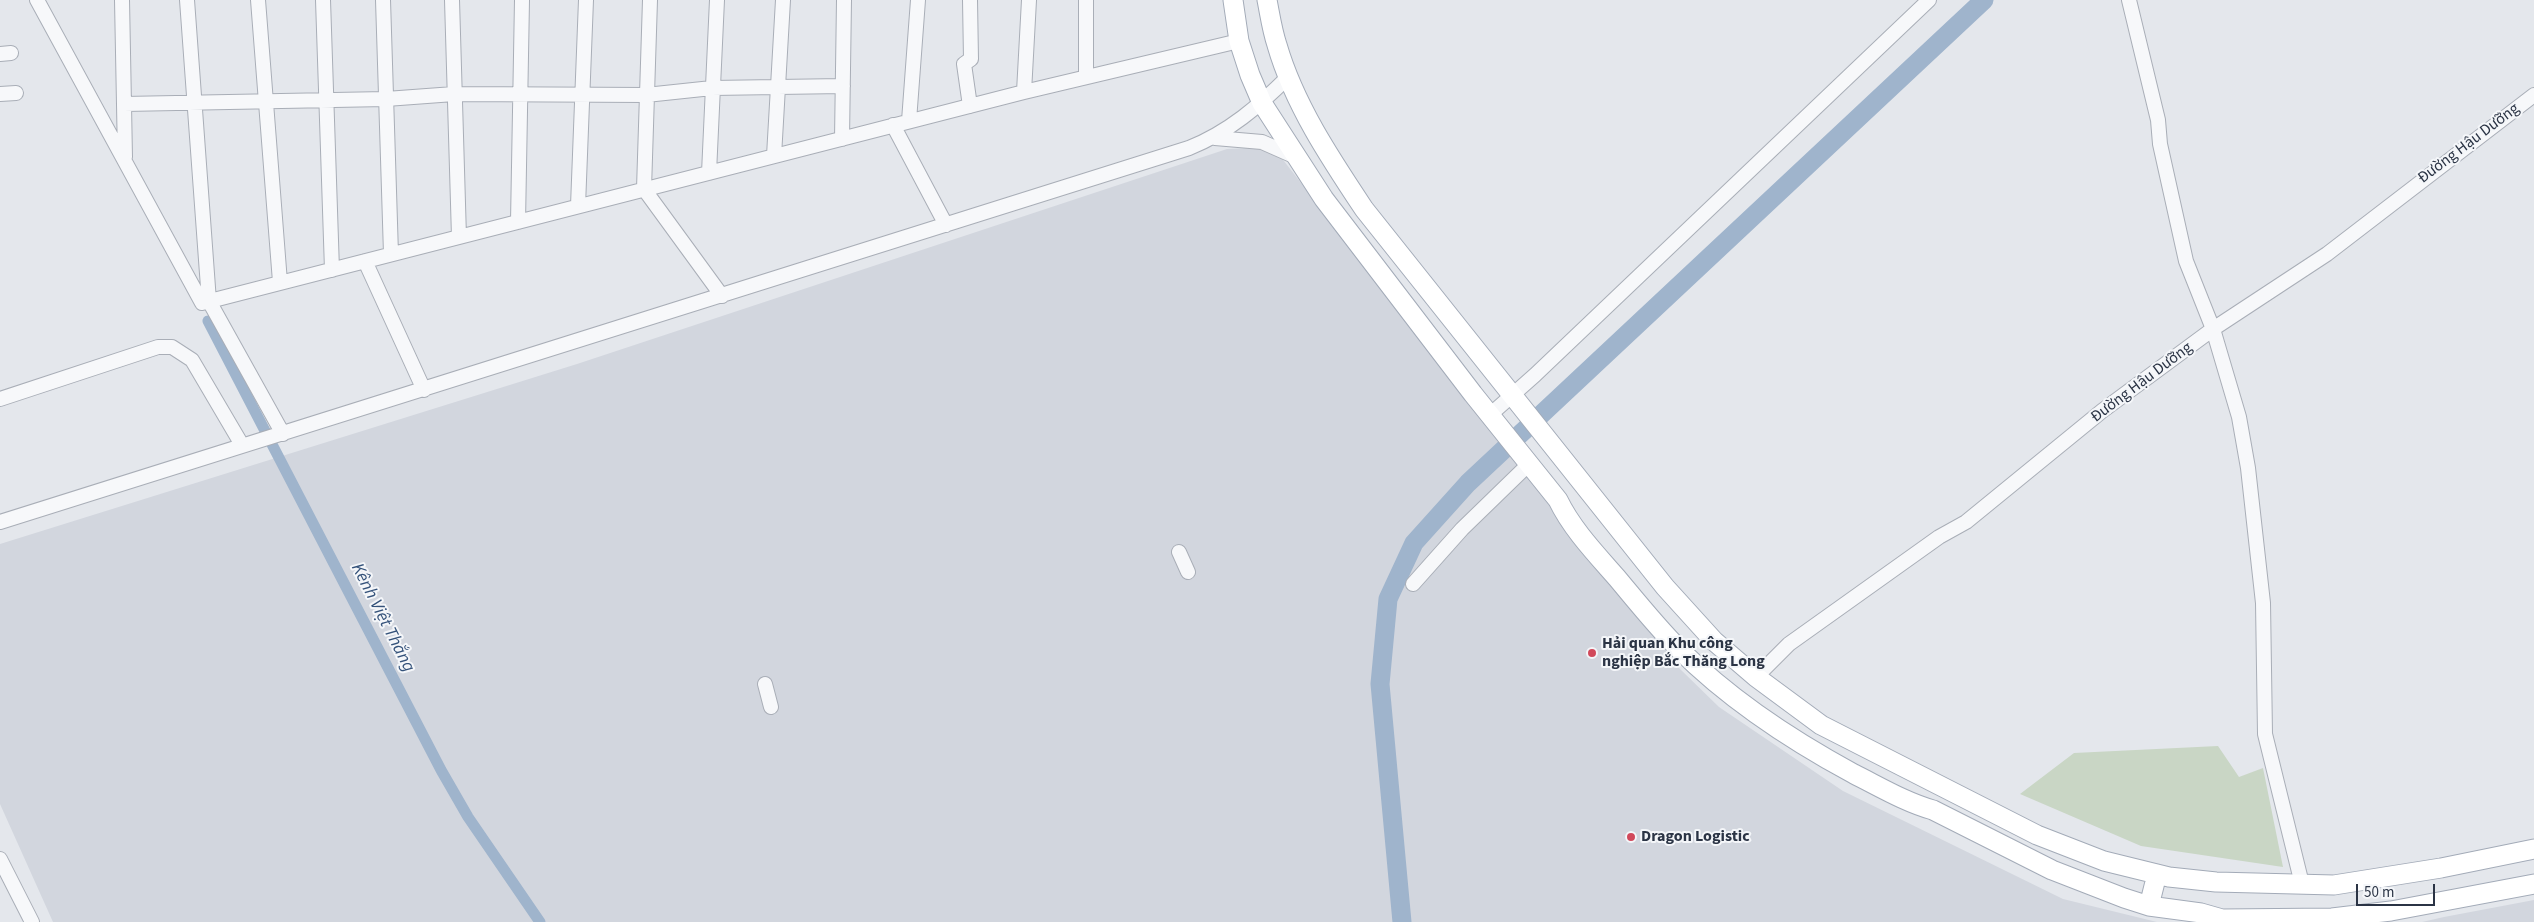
<!DOCTYPE html>
<html>
<head>
<meta charset="utf-8">
<style>
  body { margin:0 }
  #map { position:relative; width:2534px; height:922px; overflow:hidden; background:#e4e7ec; font-family:"Source Sans 3",sans-serif }
  canvas { display:block }
  .scale { position:absolute; left:2356px; top:884px; width:79px; height:22px; box-sizing:border-box; border:2px solid #2b3445; border-top:0; padding-left:6px; font-size:15px; line-height:18px; white-space:nowrap; color:#2b3445; -webkit-text-stroke:4px #f4f6f9; paint-order:stroke }
</style>
</head>
<body>
<div id="map">
<canvas width="2534" height="922"></canvas>
<div class="scale">50 m</div>
</div>
<script>
const ctx = document.querySelector('canvas').getContext('2d');
ctx.lineJoin = 'round';
function paint(path, color) { ctx.fillStyle = color; ctx.fill(path, 'evenodd'); }
function strokePath(path, color, width, dash) { ctx.strokeStyle = color; ctx.lineWidth = width; ctx.lineCap = dash ? 'butt' : 'round'; ctx.setLineDash(dash || []); ctx.stroke(path); }
function drawText(font, color, halo, rows, align = 'center') {
  ctx.font = font + ' "Source Sans 3",sans-serif'; ctx.lineWidth = 4; ctx.setLineDash([]); ctx.textBaseline = 'middle'; ctx.strokeStyle = halo; ctx.fillStyle = color; for (const [text, x, y, turn = 0] of rows) {
    ctx.save(); ctx.translate(x, y); ctx.rotate((+turn || 0) * Math.PI / 180); ctx.textAlign = isNaN(turn) ? turn : align; if (halo) ctx.strokeText(text, 0, 0); ctx.fillText(text, 0, 0); ctx.restore();
  }
}
const built = new Path2D(`
  M1273 147 1679 668 1719 707 1843 791 2063 899 2157 922H53L0 804V544L577 364 1227 149Z
  M2534 900V922H2422L2444 917Z`);
const green = new Path2D(`
  M2218 746 2239 777 2263 768 2283 867 2141 846 2020 794 2074 753Z`);
const canal = new Path2D(`
  M208 321 441 770 468 817 540 922`);
const river = new Path2D(`
  M1402 922 1380 684 1388 599 1414 543 1468 483 1984 0`);
const minor = new Path2D(`
  M37 0 202 303 1024 92 1239 41
  M122 0 125 157
  M187 0 209 301 283 434
  M258 0 280 282
  M323 0 332 270
  M383 0 391 254
  M452 0 459 237
  M650 0 644 189 722 296
  M970 0 971 59 964 64 970 106
  M1086 0V77
  M2129 0 2158 120 2160 144 2186 261 2213 329 2239 417 2248 468 2263 603 2265 734 2302 884
  M0 54 11 53
  M1024 92 1029 0
  M0 94 16 93
  M124 104 386 99 454 94 646 95 712 88 843 86
  M909 121 918 0
  M893 125 946 225
  M1215 138 1262 142 1296 157
  M842 139 844 0
  M774 156 783 0
  M709 173 717 0
  M578 206 586 0
  M518 222 522 0
  M365 261 424 390
  M0 399 158 347H172L192 360 242 445
  M1491 414 1535 375 1929 0
  M0 522 1189 148C1229 132 1259 106 1289 76
  M1179 552 1188 572
  M1413 584 1462 529 1530 463
  M1756 677 1789 644 1939 537 1966 522 2102 411 2213 329 2327 254 2534 95
  M765 684 771 707
  M0 859 32 922`);
const major = new Path2D(`
  M1233 0 1239 41 1250 75 1262 103 1324 199 1473 394 1558 500C1572 529 1596 554 1617 578 1637 602 1657 627 1679 649 1730 700 1791 740 1854 774 1880 787 1905 802 1933 810L2052 870 2124 898 2149 906 2201 913 2222 919 2332 918 2391 911 2534 884
  M1267 0C1270 15 1272 30 1277 45 1294 104 1330 158 1364 209L1665 587 1714 641 1756 677 1821 725 2037 835 2104 861 2169 877 2216 882 2334 885 2441 868 2534 849
  M2149 906 2157 874`);
const markers = [
  [1592,653,5,"#d1495b"],
  [1631,837,5,"#d1495b"]
];
const streetNames = [
  ["Đường Hậu Dưỡng",2469,144,-37],
  ["Đường Hậu Dưỡng",2142,383,-37]
];
const poiNames = [
  ["Hải quan Khu công",1602,644],
  ["nghiệp Bắc Thăng Long",1602,662],
  ["Dragon Logistic",1641,837]
];
const waterNames = [
  ["Kênh Việt Thắng",382,618,63]
];
paint(built, '#d2d6de');
paint(green, '#c9d6c5');
strokePath(canal, '#9fb4cc', 11);
strokePath(river, '#9fb4cc', 19);
strokePath(minor, '#a9aeb7', 16);
strokePath(major, '#a3abb8', 21);
strokePath(minor, '#f7f8fa', 14);
strokePath(major, '#fff', 19);
for (const [x, y, r, color] of markers) { const dot = new Path2D(); dot.arc(x, y, r, 0, 2 * Math.PI); ctx.fillStyle = color; ctx.fill(dot); strokePath(dot, '#f4f6f9', 2); }
drawText('16px', '#2b3445', '#f4f6f9', streetNames);
drawText('bold 16px', '#2b3445', '#f4f6f9', poiNames, 'left');
drawText('italic 18px', '#34527a', '#f4f6f9', waterNames);
</script>
</body>
</html>
